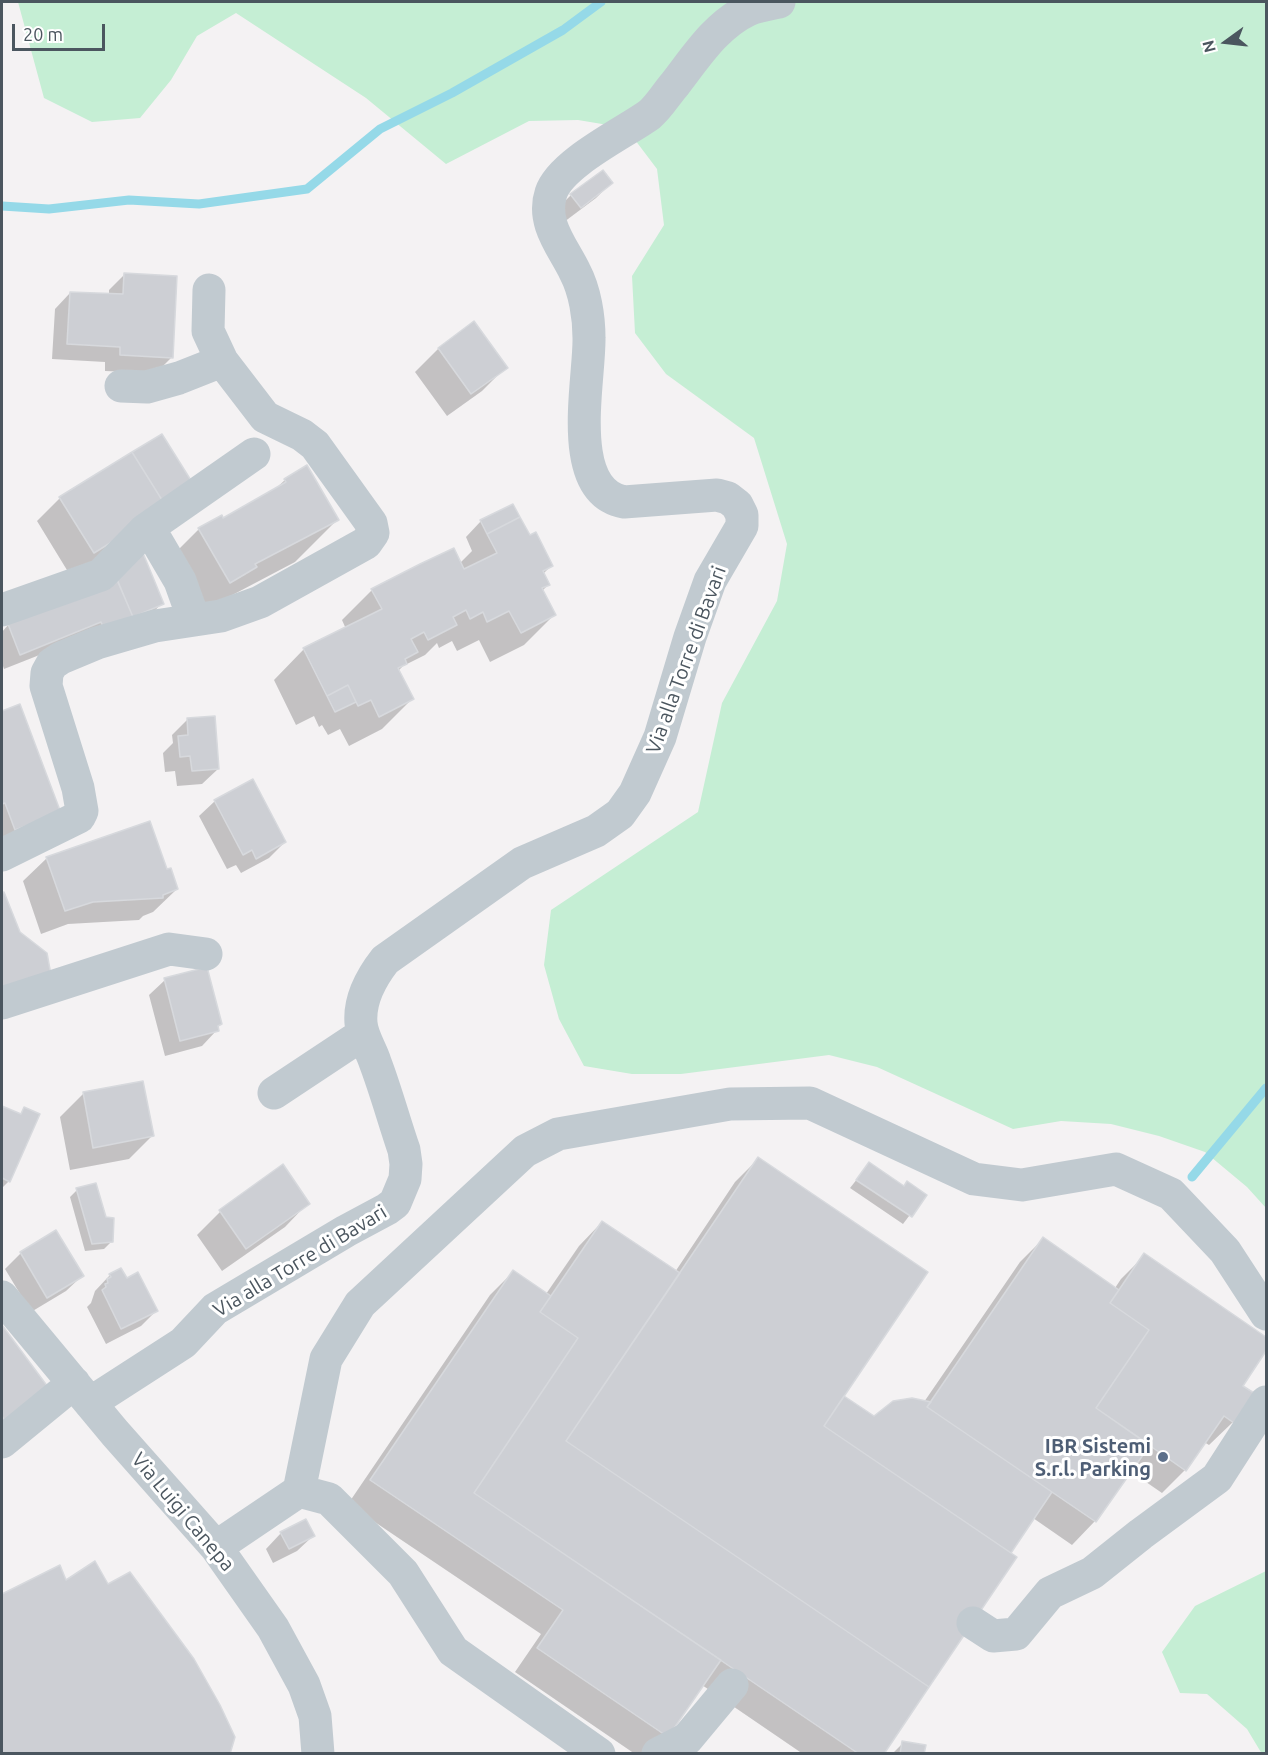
<!DOCTYPE html>
<html>
<head>
<meta charset="utf-8">
<style>
  body { margin:0 }
  #map { position:relative; width:1268px; height:1755px; overflow:hidden; background:#f4f2f3; font-family:Ubuntu,sans-serif }
  canvas { display:block }
  .frame { position:absolute; inset:0; border:3px solid #4b565f; pointer-events:none }
  .north { position:absolute; left:1196px; top:12px; width:60px; height:60px; -webkit-text-stroke:4px #fff; paint-order:stroke; rotate:255deg; font-size:16px; font-weight:700; line-height:24px; text-align:center; color:#4b565f }
  .north::after { content:''; display:block; margin:auto; width:21px; height:27px; background:#4b565f; clip-path:polygon(50% 0,100% 100%,50% 72%,0 100%) }
  .scale { position:absolute; left:12px; top:24px; width:93px; height:27px; box-sizing:border-box; border:3px solid #4b565f; border-top:0; padding-left:8px; font-size:18px; line-height:21px; white-space:nowrap; color:#4b565f; -webkit-text-stroke:4px #fff; paint-order:stroke }
</style>
</head>
<body>
<div id="map">
<canvas width="1268" height="1755"></canvas>
<div class="frame"></div>
<div class="north">N</div>
<div class="scale">20 m</div>
</div>
<script>
const ctx = document.querySelector('canvas').getContext('2d');
ctx.lineJoin = 'round';
function paint(path, color) { ctx.fillStyle = color; ctx.fill(path, 'evenodd'); }
function strokePath(path, color, width, dash) { ctx.strokeStyle = color; ctx.lineWidth = width; ctx.lineCap = dash ? 'butt' : 'round'; ctx.setLineDash(dash || []); ctx.stroke(path); }
function drawText(font, color, halo, rows, align = 'center') {
  ctx.font = font + ' Ubuntu,sans-serif'; ctx.lineWidth = 6; ctx.setLineDash([]); ctx.textBaseline = 'middle'; ctx.strokeStyle = halo; ctx.fillStyle = color; for (const [text, x, y, turn = 0] of rows) {
    ctx.save(); ctx.translate(x, y); ctx.rotate((+turn || 0) * Math.PI / 180); ctx.textAlign = isNaN(turn) ? turn : align; if (halo) ctx.strokeText(text, 0, 0); ctx.fillText(text, 0, 0); ctx.restore();
  }
}
const green = new Path2D(`
  M18 2H1266V1208L1247 1187 1205 1152 1159 1136 1111 1124 1061 1121 1013 1129 877 1067 829 1055 681 1074H632L584 1066 559 1019 544 965 551 910 698 812 722 703 777 601 787 544 754 438 666 374 635 333 632 276 664 225 657 169 626 128 578 120 529 121 446 164 366 98 236 13 197 36 171 80 140 118 92 122 44 98Z
  M1266 1571V1753L1262 1754 1247 1729 1207 1694 1180 1693 1162 1652 1195 1606Z`);
const shadow = new Path2D(`
  M611 183 596 198 564 222 556 210 571 195Z
  M125 274 172 357 156 373 105 371V362L52 359 55 309 70 293 109 295V290Z
  M474 323 506 367 482 391 447 416 415 372 438 349Z
  M285 480 337 520 295 562 221 601 212 610 157 571 199 529 222 520 275 489Z
  M60 498 172 513 70 575 37 521Z
  M481 521 529 537 551 566 543 574 548 585 542 591 554 615 524 645 490 662 479 640 457 651 452 641 439 648 437 643 425 655 403 666 398 671 412 699 382 729 349 746 340 729 328 735 322 725 319 727 314 716 296 725 274 680 304 649 346 629 342 620 372 590 460 563 472 551 466 537Z
  M115 574 162 603 147 619 85 637 4 669 2 663V632L8 625 100 589Z
  M19 706 59 813 2 861V713Z
  M188 719 218 769 202 784 177 786 175 771 165 772 163 753 173 743 172 735Z
  M215 801 285 842 269 858 241 873 236 865 227 869 199 816Z
  M47 858 166 871 177 889 153 912 143 916 139 920 68 924 41 934 23 881Z
  M3 894 19 933 2 1018V895Z
  M165 980 220 1024 217 1028V1030L202 1046 165 1056 149 995Z
  M83 1094 152 1136 129 1159 70 1170 60 1117Z
  M2 1108 19 1115 24 1109 9 1181 2 1188Z
  M758 1159 842 1396 874 1418 924 1402 1020 1262 1043 1239 1115 1288 1121 1279 1145 1255 1266 1339V1349L1241 1386 1233 1422 1209 1445 1204 1442 1185 1470 1162 1493 1130 1471 1095 1521 1072 1545 1033 1518 883 1754H803L702 1685 650 1754H635L515 1672 541 1634 348 1504 490 1295 513 1272 546 1294 579 1246 602 1222 675 1272 735 1182Z
  M869 1164 904 1187 925 1195 903 1224 850 1188Z
  M282 1167 308 1203 285 1227 222 1271 197 1235 220 1212Z
  M77 1190 105 1219 111 1242 104 1249 85 1251 70 1197Z
  M56 1233 82 1276 66 1291 31 1312 5 1269 21 1253Z
  M110 1275 126 1280 156 1311 141 1326 106 1344 87 1307 91 1303 95 1291Z
  M2 1328 46 1387 2 1428Z
  M281 1533 313 1536 297 1551 273 1563 266 1549Z
  M59 1567 66 1582 107 1586 228 1754H2V1595Z
  M903 1743 923 1754H892Z`);
const stream = new Path2D(`
  M2 206 49 209 129 200 199 204 307 189 380 129 452 93 563 30 601 2
  M1192 1177 1266 1088`);
const building = new Path2D(`
  M603 170 613 183 581 208 570 194Z
  M124 273 177 276 173 358 120 355V347L67 344 70 292 123 294Z
  M474 321 508 368 471 394 438 348Z
  M162 434 197 490 167 508 132 452Z
  M132 452 167 508 94 553 59 497Z
  M307 465 339 520 255 564 257 567 230 583 198 528 222 515 223 518 286 482 284 479Z
  M513 504 520 517 487 534 480 520Z
  M520 517 530 535 536 532 553 566 543 571 550 585 542 588 556 615 521 633 509 611 487 622 483 612 470 619 466 610 453 617 457 625 428 640 424 632 411 639 418 652 405 659 407 664 398 668 414 699 379 717 371 700 358 706 348 685 327 696 303 648 382 609 371 589 420 564 454 548 464 569 497 553 487 534Z
  M143 553 164 604 133 617 114 572Z
  M117 580 133 617 104 629 101 622 20 655 8 624Z
  M348 685 356 702 335 712 327 696Z
  M20 704 61 813 15 830 5 803 2 804V711Z
  M215 716 219 769 192 771 190 756 180 757 178 736 188 735 187 718Z
  M253 779 286 842 256 859 252 850 243 855 214 800Z
  M150 821 167 869 171 868 178 889 163 895V898L93 902 65 911 46 857Z
  M4 892 20 932 47 953 51 975 2 987V893Z
  M207 967 222 1024 218 1026 219 1031 180 1041 164 978Z
  M143 1081 154 1136 93 1148 83 1092Z
  M2 1106 21 1114 24 1107 40 1114 10 1182 2 1178Z
  M758 1157 928 1272 824 1426 1017 1557 929 1687 566 1441Z
  M869 1162 904 1186 907 1181 927 1195 912 1217 856 1180Z
  M283 1164 310 1204 246 1249 219 1210Z
  M96 1183 106 1217 114 1218 113 1242 92 1244 76 1188Z
  M602 1221 680 1273 566 1441 929 1687 884 1754H859L474 1493 578 1338 540 1312Z
  M56 1230 84 1276 47 1298 20 1252Z
  M1043 1237 1119 1290 1110 1303 1149 1330 1096 1408 1150 1445 1096 1522 927 1407Z
  M1144 1253 1266 1337V1351L1243 1386 1254 1393 1234 1423 1224 1416 1186 1471 1096 1408 1149 1330 1110 1303Z
  M121 1268 127 1278 138 1272 158 1311 121 1329 102 1290 106 1287 105 1284 108 1283 107 1279 111 1277 109 1274Z
  M513 1270 551 1296 540 1312 578 1338 474 1493 721 1660 668 1737 537 1648 563 1610 370 1480Z
  M2 1325 48 1387 5 1421 2 1416Z
  M844 1396 874 1416 893 1401 912 1398 931 1402 927 1407 1052 1492 1011 1553 824 1426Z
  M306 1519 315 1536 289 1549 280 1532Z
  M95 1561 108 1584 130 1572 194 1659 220 1705 235 1737 230 1754H2V1594L60 1565 66 1580Z
  M902 1741 926 1745 924 1754H900Z`);
const minor = new Path2D(`
  M121 386 147 387 179 378 222 361
  M149 528 180 581 194 620
  M2 610 101 575 145 530 254 454
  M2 855 79 817 82 811 78 788 46 686 47 673 52 664 61 658 97 643 155 626 221 616 260 602 366 543 373 533 371 523 315 445 302 435 265 417 222 361 208 331 209 290
  M2 1003 169 949 206 954
  M274 1093 363 1034
  M2 1297 115 1433 216 1547 273 1628 304 1685 315 1716 318 1754
  M90 1403 183 1343 215 1309 346 1231 387 1209 395 1203 405 1179 406 1164 404 1150C394 1121 386 1091 375 1062 371 1049 362 1037 361 1023 359 999 371 978 385 960L522 863 596 831 620 814 635 793 660 737 690 637 710 581 742 526V515L737 505 728 498 717 495 624 502C564 491 590 379 589 338 589 317 585 291 575 272 563 247 541 223 551 193 561 163 624 133 649 115 659 107 667 93 675 84 696 57 716 25 748 10 757 6 769 4 779 2
  M2 1442 74 1383
  M299 1491 326 1359 360 1304 525 1151 558 1134 730 1104 810 1103 974 1179 1022 1185 1116 1169 1171 1194 1225 1251 1266 1314
  M216 1547 299 1491 329 1499 403 1573 453 1651 599 1754
  M973 1623 993 1636 1016 1634 1050 1593 1092 1573 1141 1534 1217 1478 1266 1402
  M658 1754 687 1739 732 1685`);
const markers = [
  [1163,1457,6,"#5c6f8a"]
];
const streetNames = [
  ["Via alla Torre di Bavari",686,660,-70],
  ["Via alla Torre di Bavari",300,1261,-31],
  ["Via Luigi Canepa",183,1512,50]
];
const serviceNames = [
  ["IBR Sistemi",1151,1446],
  ["S.r.l. Parking",1151,1469]
];
paint(green, '#c5eed4');
paint(shadow, '#0003');
strokePath(stream, '#95d9e8', 9);
paint(building, '#cdcfd4');
strokePath(building, '#d7d9dd', 1.5);
strokePath(minor, '#c1cad0', 33);
for (const [x, y, r, color] of markers) { const dot = new Path2D(); dot.arc(x, y, r, 0, 2 * Math.PI); ctx.fillStyle = color; ctx.fill(dot); strokePath(dot, '#fff', 2); }
drawText('20px', '#4b565f', '#fff', streetNames);
drawText('bold 20px', '#4e5e75', '#fff', serviceNames, 'right');
</script>
</body>
</html>
